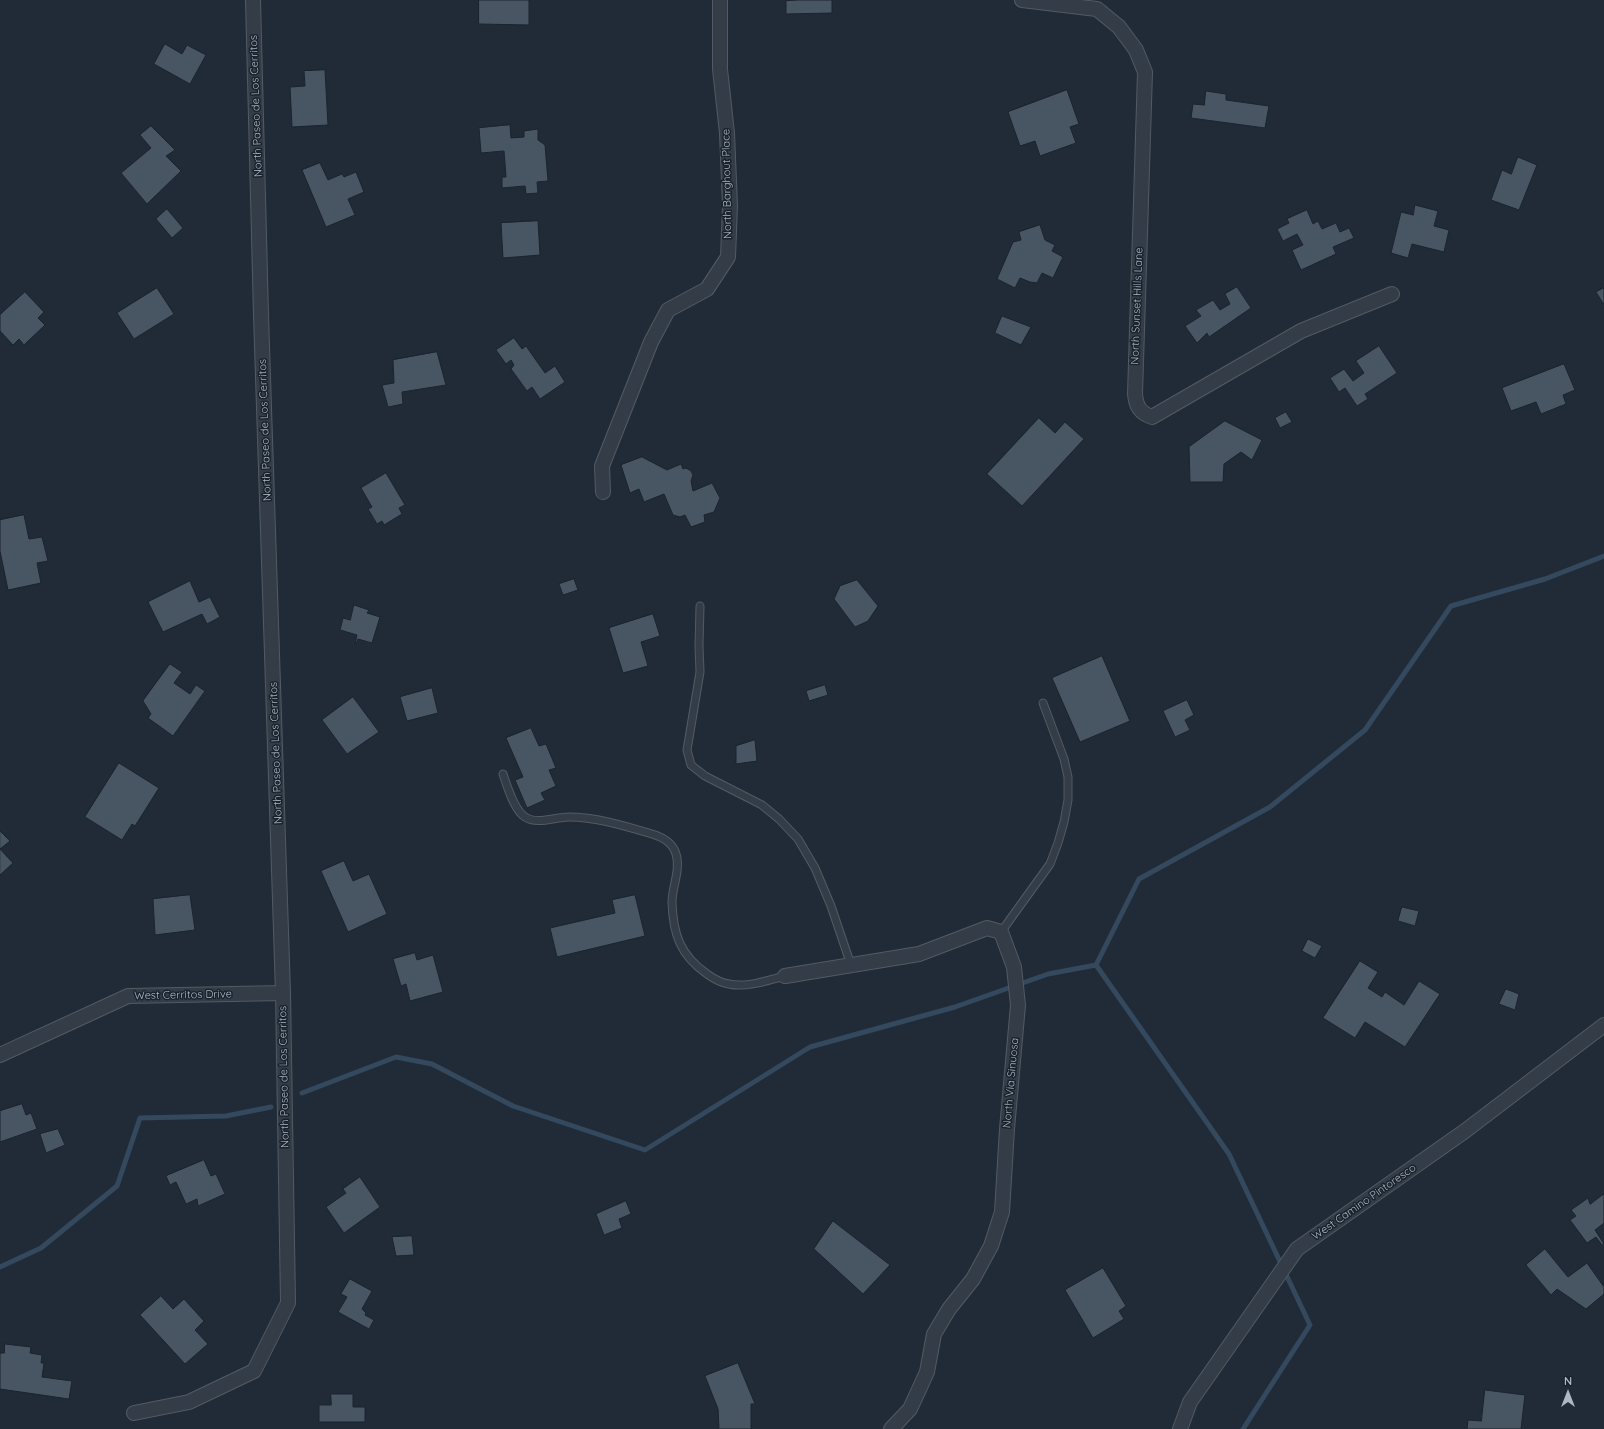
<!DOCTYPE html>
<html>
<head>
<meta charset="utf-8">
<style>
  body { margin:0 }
  #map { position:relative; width:1604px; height:1429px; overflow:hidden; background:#202b37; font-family:Quicksand,sans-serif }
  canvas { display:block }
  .north { position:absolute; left:1548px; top:1373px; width:40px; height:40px; -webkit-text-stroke:3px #19222c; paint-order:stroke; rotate:0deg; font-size:11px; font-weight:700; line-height:16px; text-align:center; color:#aeb8c4 }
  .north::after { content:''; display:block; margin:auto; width:14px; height:18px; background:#aeb8c4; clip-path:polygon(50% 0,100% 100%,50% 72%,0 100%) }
</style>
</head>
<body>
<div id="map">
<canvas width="1604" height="1429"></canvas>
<div class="north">N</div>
</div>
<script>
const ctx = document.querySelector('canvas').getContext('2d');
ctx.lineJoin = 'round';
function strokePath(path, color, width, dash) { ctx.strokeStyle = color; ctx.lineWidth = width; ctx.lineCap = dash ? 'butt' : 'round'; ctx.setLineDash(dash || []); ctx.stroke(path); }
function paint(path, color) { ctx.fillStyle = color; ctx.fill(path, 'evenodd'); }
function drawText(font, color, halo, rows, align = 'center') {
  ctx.font = font + ' Quicksand,sans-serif'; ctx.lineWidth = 3; ctx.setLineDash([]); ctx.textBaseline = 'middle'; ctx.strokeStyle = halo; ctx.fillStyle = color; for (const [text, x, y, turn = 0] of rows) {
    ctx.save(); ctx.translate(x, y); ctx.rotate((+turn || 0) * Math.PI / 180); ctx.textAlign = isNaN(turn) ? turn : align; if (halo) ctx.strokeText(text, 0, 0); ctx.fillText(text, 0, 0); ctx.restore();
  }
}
const stream = new Path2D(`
  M1096 965 1229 1154 1310 1325 1243 1429
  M302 1093 396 1057 432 1064 513 1106 645 1150 810 1047 955 1007 1048 974 1096 965 1139 879 1270 807 1365 730 1451 606 1545 579 1604 556
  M0 1267 41 1248 117 1186 140 1118 226 1116 271 1107`);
const building = new Path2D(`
  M479 0H529V25L479 24Z
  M798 0H832V13L786 14V1Z
  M165 44 182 54 187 45 206 55 190 84 154 64Z
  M325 70 328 125 292 127 290 87 305 86 304 71Z
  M1067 90 1079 124 1070 127 1076 143 1040 156 1035 141 1020 146 1008 112Z
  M1206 91 1226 94V100L1269 106 1265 128 1191 118 1193 104 1204 105Z
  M510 125 511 138 524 137V131L538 129V140L545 145 548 181 537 182 538 193 526 194 525 186 502 188V177H506L504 151 481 153 479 128Z
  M151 126 175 150 166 156 181 171 147 204 121 173 151 148 140 135Z
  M1518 157 1537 165 1519 210 1491 200 1502 170 1511 174Z
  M320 163 328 180 342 174 344 177 356 172 364 192 348 199 355 215 326 227 302 170Z
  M1415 205 1438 211 1434 226 1449 230 1444 252 1412 244 1408 258 1391 253 1401 212 1413 215Z
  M167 209 183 228 172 238 156 219Z
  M1307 210 1313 224 1318 221 1322 229 1336 223 1340 232 1349 228 1354 238 1333 247 1336 254 1301 270 1292 250 1303 245 1297 234 1283 241 1277 229 1289 223 1287 219Z
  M538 221 540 255 503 258 501 223Z
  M1040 225 1045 240 1055 245 1052 251 1063 257 1053 278 1042 273 1037 283 1030 282 1020 278 1015 288 997 279 1013 242 1021 240 1019 232Z
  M1237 287 1251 308 1209 337 1207 333 1197 343 1185 326 1201 316 1196 310 1213 300 1220 310 1230 304 1225 294Z
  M157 288 174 314 134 339 117 313Z
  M1604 288V305L1596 292Z
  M25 292 44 312 38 318 45 325 24 345 19 339 13 345 0 331V315Z
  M1002 316 1031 327 1021 345 995 333Z
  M514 338 522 349 526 346 545 373 555 366 565 382 540 399 532 387 527 391 511 369 514 365 511 360 506 364 496 350Z
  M1379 346 1397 373 1365 394 1368 399 1357 406 1345 388 1339 392 1330 378 1344 369 1353 381 1364 373 1356 361Z
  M437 352 446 385 402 392 403 404 388 407 382 385 394 383 393 360Z
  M1564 364 1575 390 1563 395 1566 404 1541 414 1536 402 1511 411 1502 388Z
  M1286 412 1292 422 1280 428 1275 418Z
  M1039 418 1055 433 1065 422 1084 439 1022 506 987 474Z
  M1225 421 1262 440 1252 460 1241 452 1224 464 1223 482H1190L1189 447Z
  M642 457 667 470 681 464 683 469 686 468 691 471 693 475 691 481 693 491 712 483 720 498 714 512 704 515 705 522 691 527 685 515 680 517 673 515 664 494 644 502 639 489 630 493 621 465Z
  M386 473 405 505 399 508 402 514 384 525 382 521 377 524 368 509 372 507 361 488Z
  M24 515 29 539 42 537 48 561 37 563 41 583 8 590 0 551V520Z
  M574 579 578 590 563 595 559 584Z
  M857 580 878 606 868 621 855 627 834 599 840 586Z
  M190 581 199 602 210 597 220 617 207 624 202 614 163 632 148 602Z
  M354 605 369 610 367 613 380 617 372 643 358 639 356 644H355L357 635 340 630 343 618 350 620Z
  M653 614 660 636 641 642 648 666 623 673 609 628Z
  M1102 656 1130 721 1080 742 1052 678Z
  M170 664 182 672 174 683 190 694 196 685 205 691 173 736 148 718 151 714 143 701Z
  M825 685 828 695 809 701 806 691Z
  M432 688 438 713 407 721 400 697Z
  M353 697 379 732 347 754 322 720Z
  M1187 700 1194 715 1185 720 1190 730 1175 737 1163 711Z
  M531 728 539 746 546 744 556 768 549 770 556 786 541 793 545 800 527 808 515 780 523 777 506 738Z
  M755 740 757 761 736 764V746Z
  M119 763 159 788 135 826 132 824 122 840 85 817Z
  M0 831 10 841 0 849 13 863 0 875Z
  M344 861 353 881 369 874 387 914 348 932 321 871Z
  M190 895 195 930 155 935 153 899Z
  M635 895 645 936 557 957 550 928 615 913 612 900Z
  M1402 907 1419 911 1415 926 1398 921Z
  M1308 939 1322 946 1315 958 1302 951Z
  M415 953 417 960 433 955 443 992 410 1001 406 984 401 986 393 959Z
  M1360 961 1378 972 1368 988 1382 997 1385 992 1404 1005 1419 981 1440 994 1405 1047 1365 1022 1355 1038 1323 1018Z
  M1506 989 1519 994 1515 1010 1499 1004Z
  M22 1104 26 1115 31 1113 37 1129 0 1142V1111Z
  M58 1129 65 1145 46 1153 40 1134Z
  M204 1160 211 1176 216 1174 225 1194 198 1206 197 1199 186 1204 176 1182 170 1185 166 1176Z
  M360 1177 380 1207 344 1233 326 1207 346 1193 343 1189Z
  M1604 1194V1223L1595 1230 1604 1244 1602 1245 1596 1237 1587 1243 1570 1220 1576 1216 1571 1210 1588 1198 1590 1204Z
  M626 1201 631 1214 619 1219 622 1228 604 1235 596 1214Z
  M833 1221 890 1265 863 1294 814 1249Z
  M412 1236 414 1255 396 1256 392 1237Z
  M1545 1249 1568 1277 1587 1263 1604 1287V1294L1586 1309 1557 1289 1551 1295 1526 1265Z
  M1103 1268 1126 1306 1119 1311 1124 1319 1093 1338 1065 1290Z
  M350 1279 372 1291 362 1309 366 1313 365 1315 374 1320 369 1329 338 1312 347 1297 341 1294Z
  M161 1296 173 1309 184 1299 204 1321 195 1330 208 1344 185 1364 140 1315Z
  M5 1344 31 1347 30 1353 42 1355 41 1363H44L42 1377 72 1381 69 1399 0 1389V1353H4Z
  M738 1363 755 1404H751V1429H719L718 1409 705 1376Z
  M1485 1390 1525 1395 1521 1429H1467L1468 1420 1481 1421Z
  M331 1394H353V1407H365V1422H319V1405H331Z`);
const service = new Path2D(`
  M700 606 699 646 700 672 687 750 691 765 705 776 762 805 779 819 798 839 815 868 831 906 851 965
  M503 774C507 786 514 810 525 817 537 825 555 817 569 817 597 817 625 826 652 834 662 837 673 843 676 854 681 869 672 887 672 902 673 934 680 955 707 974 714 979 721 983 729 984 747 988 768 980 785 976
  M1001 932 1050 864 1058 843 1064 822 1068 800V777L1064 759 1043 703`);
const minor = new Path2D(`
  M1022 0 1097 9 1119 27 1136 50 1145 72 1135 394C1136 406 1140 413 1152 417L1301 331 1392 294
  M603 492 602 466 651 342 668 310 707 289 728 257 730 206 727 133 720 69V0
  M785 976 919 954 987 928 1001 932 1014 967 1018 1005 1007 1129 1002 1212 991 1246 973 1279 949 1309 934 1334 927 1372 910 1409 891 1429
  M0 1055 128 996 283 993
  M134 1413 189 1402 254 1371 288 1303 283 993 261 315 253 0
  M1180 1429 1190 1402 1297 1249 1465 1131 1604 1025`);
const streetNames = [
  ["North Paseo de Los Cerritos",256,106,-92],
  ["North Barghout Place",727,184,-91],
  ["North Sunset Hills Lane",1137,306,-88],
  ["North Paseo de Los Cerritos",265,430,-92],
  ["North Paseo de Los Cerritos",276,753,-92],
  ["West Cerritos Drive",183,995,-1],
  ["North Paseo de Los Cerritos",284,1077,-91],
  ["North Via Sinuosa",1011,1083,-85],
  ["West Camino Pintoresco",1364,1202,-35]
];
strokePath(stream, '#34485e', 5);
paint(building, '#485563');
strokePath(building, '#1b242e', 1);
strokePath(service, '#515b65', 9);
strokePath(minor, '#515b65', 16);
strokePath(service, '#343d47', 7);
strokePath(minor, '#343d47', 14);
drawText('11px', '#aeb8c4', '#19222c', streetNames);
</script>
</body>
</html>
